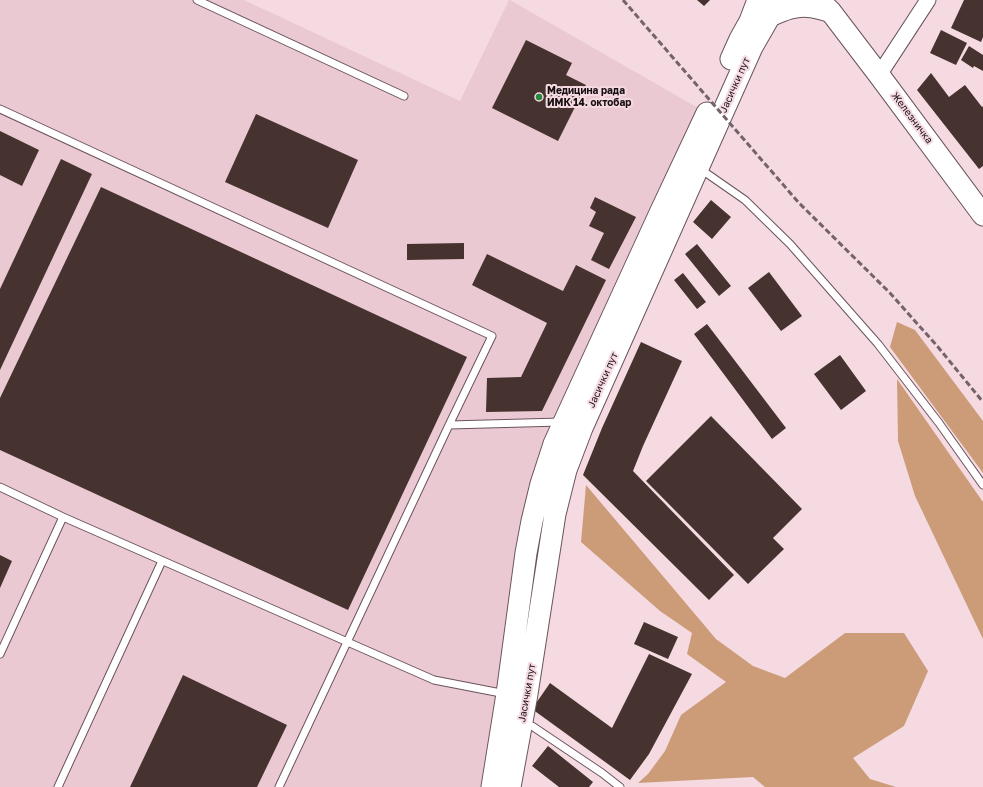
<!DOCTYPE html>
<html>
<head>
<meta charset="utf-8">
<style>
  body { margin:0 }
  canvas { display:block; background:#f5dae2 }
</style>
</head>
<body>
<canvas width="983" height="787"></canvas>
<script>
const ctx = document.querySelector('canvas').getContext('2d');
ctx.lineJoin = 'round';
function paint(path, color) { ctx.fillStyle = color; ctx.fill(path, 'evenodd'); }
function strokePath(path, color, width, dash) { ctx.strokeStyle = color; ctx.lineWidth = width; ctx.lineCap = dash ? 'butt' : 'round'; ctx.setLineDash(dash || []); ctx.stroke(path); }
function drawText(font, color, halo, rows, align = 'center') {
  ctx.font = font + ' "Golos Text",sans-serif'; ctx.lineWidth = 4; ctx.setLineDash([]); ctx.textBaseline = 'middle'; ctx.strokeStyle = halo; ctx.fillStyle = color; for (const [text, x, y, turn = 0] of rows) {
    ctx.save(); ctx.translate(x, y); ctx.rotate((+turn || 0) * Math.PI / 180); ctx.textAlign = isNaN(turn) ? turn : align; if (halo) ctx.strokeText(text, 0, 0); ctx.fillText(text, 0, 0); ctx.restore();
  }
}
const built = new Path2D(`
  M0 0H244L460 101 509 0H510L707 113 554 444 491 787H0Z`);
const forest = new Path2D(`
  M897 322 915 330 983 421V473L890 347Z
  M897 379 983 502V639L915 496 898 441Z
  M586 485 716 639 753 666 785 678 845 633H904L928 671 904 726 853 758 870 779 896 787H765L753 777 638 783 648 774 665 751 681 715 726 682 687 654 692 633 660 611 581 542Z`);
const building = new Path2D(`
  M697 0H710L704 6Z
  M964 0H983V37L981 42 951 28Z
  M941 30 967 43 956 65 930 53Z
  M526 40 572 63 566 75 586 85 558 141 492 108Z
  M969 46 983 55V71L974 66 973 68 961 60Z
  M931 73 949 97 965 85 982 107 983 106V166L979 169 917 90Z
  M256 114 358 160 328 228 225 182Z
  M0 131 39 150 22 186 0 175Z
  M61 159 92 174 0 370V289Z
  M101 187 467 357 348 610 0 450V398Z
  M595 197 636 217 609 269 591 260 604 233 589 226 596 212 590 208Z
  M711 200 731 217 712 239 693 222Z
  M464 243V259L407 260V244Z
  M697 244 731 286 719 296 685 254Z
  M487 254 563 291 576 265 606 280 542 411 486 412 487 378 521 377 547 323 472 285Z
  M769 272 802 316 781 331 748 288Z
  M683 273 706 302 697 309 674 280Z
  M707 324 786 428 772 439 694 334Z
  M641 342 682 361 643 446 633 471 734 575 709 600 583 475 602 428Z
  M840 355 866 391 841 410 814 374Z
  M711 416 802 509 773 538 784 549 748 584 646 481Z
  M0 555 12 561 0 588Z
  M644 622 678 637 668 659 634 644Z
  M649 654 692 674 649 754 630 780 532 709 550 683 612 728Z
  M183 675 287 725 257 787H130Z
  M548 746 593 782 589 787H559L532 766Z`);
const lane = new Path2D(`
  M197 0 404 96
  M0 109 492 336 449 425 279 787
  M699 168 745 200 790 244 878 344 939 423 983 485
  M449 425 561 422
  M0 487 63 517 0 654
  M63 517 434 680 506 694
  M524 723 532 726 602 773 620 787
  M58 787 162 561`);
const street = new Path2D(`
  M879 75 928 0`);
const secondary = new Path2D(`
  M819 0 831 12 879 75 983 215
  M770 16C783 10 797 4 812 7 818 8 825 10 831 12
  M731 59 740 39 750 21 758 0
  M492 787 507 694 526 553 532 521 541 484 554 444 660 213 707 113
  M510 787 527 694 555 514 566 470 582 428 752 47 779 0`);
const rail = new Path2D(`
  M623 0 799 203 890 293 938 347 983 402`);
const markers = [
  [539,97,4,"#25883c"]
];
const streetNames = [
  ["Јасички пут",735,85,-66],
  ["Железничка",912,118,53],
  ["Јасички пут",603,380,-66],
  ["Јасички пут",527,693,-80]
];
const poiNames = [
  ["Медицина рада",547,91],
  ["ИМК 14. октобар",547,103]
];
paint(built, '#ebc9d3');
paint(forest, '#cc9c79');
paint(building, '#46322f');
strokePath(lane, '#6a545b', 9);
strokePath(street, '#6a545b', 17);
strokePath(secondary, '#6a545b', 23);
strokePath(lane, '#fff', 7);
strokePath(street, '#fff', 15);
strokePath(secondary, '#fff', 21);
strokePath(rail, '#746369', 3, [6, 3]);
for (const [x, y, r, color] of markers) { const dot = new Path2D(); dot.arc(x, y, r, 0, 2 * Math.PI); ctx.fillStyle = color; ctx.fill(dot); strokePath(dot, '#f5dae2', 1.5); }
drawText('10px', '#180f12', '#f5dae2', streetNames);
drawText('bold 10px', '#180f12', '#f5dae2', poiNames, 'left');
</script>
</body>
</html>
